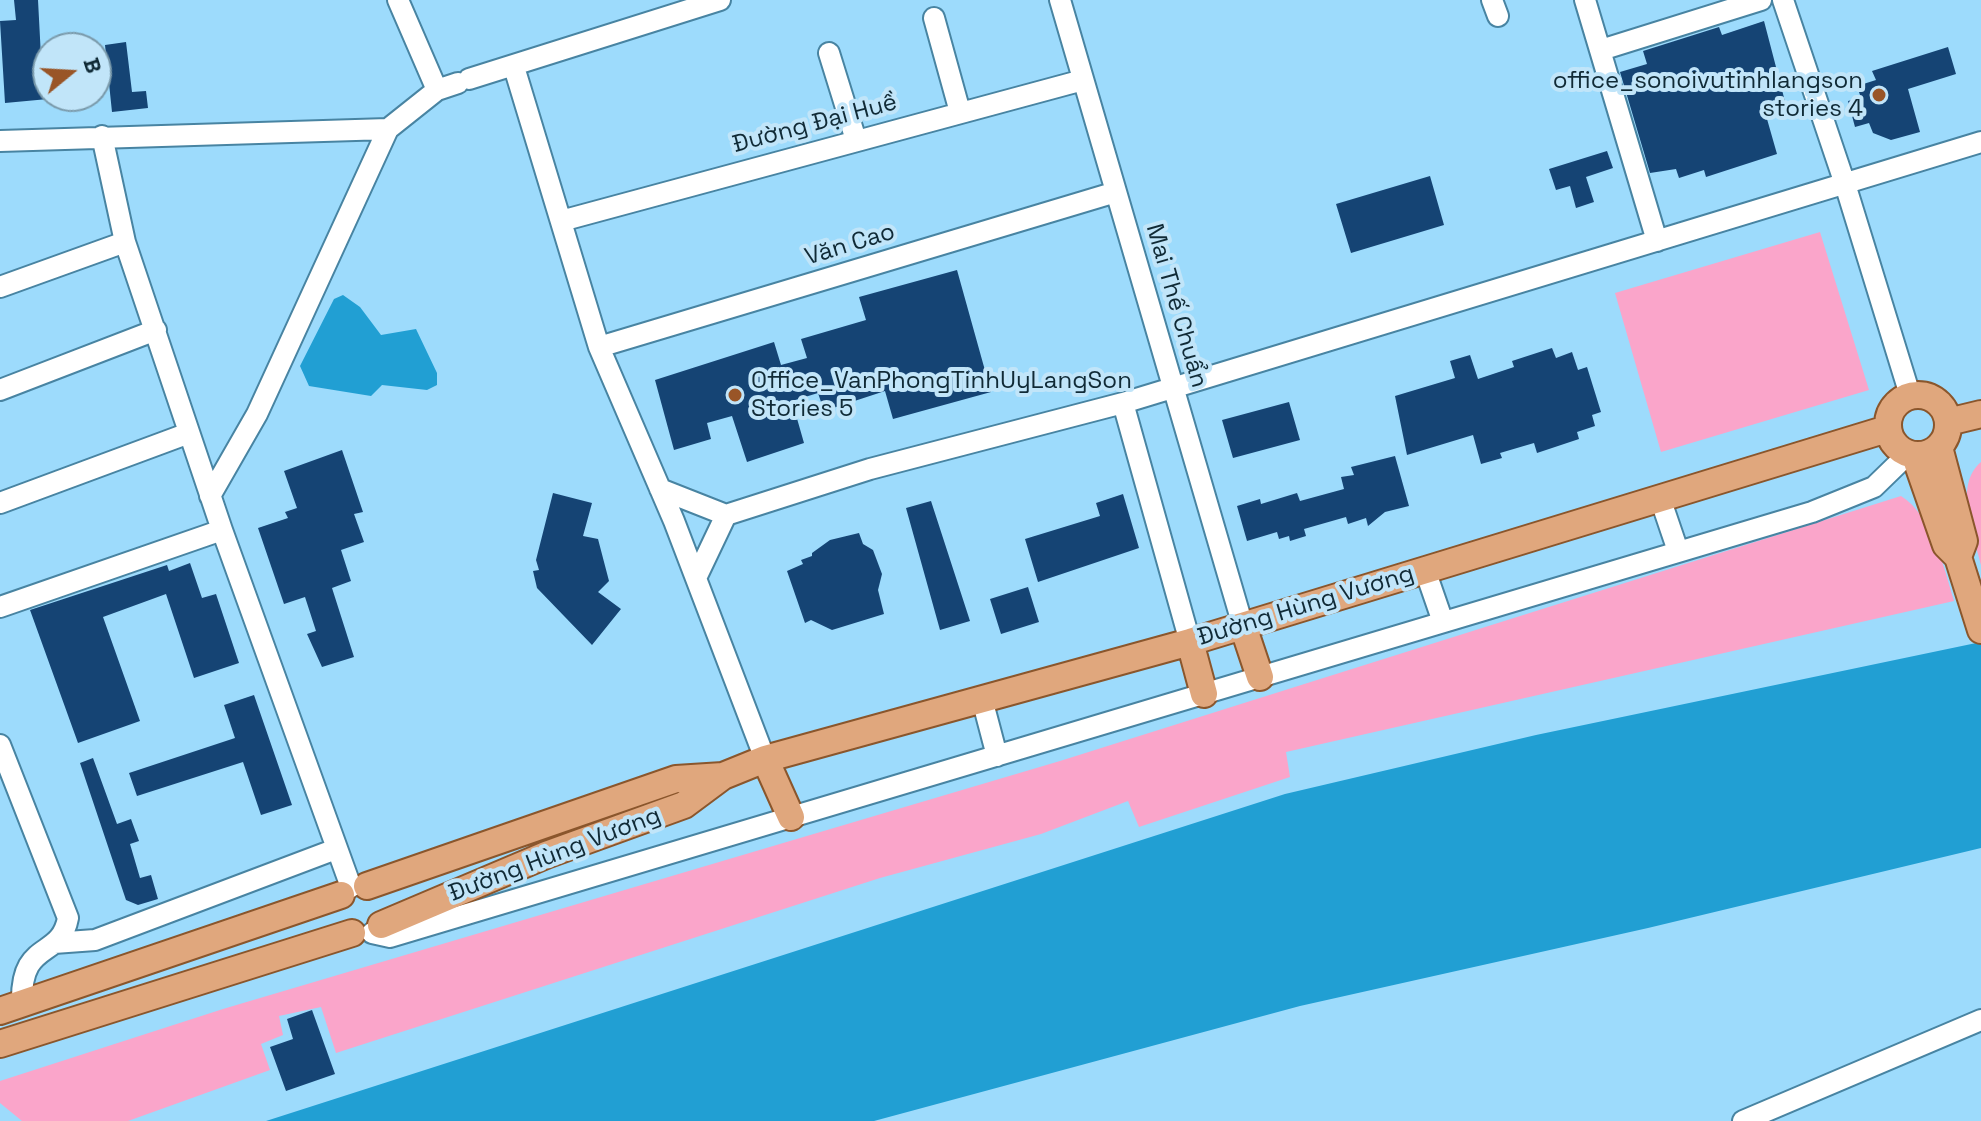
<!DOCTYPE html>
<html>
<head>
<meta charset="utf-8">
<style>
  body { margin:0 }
  #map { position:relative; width:1981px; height:1121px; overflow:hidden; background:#9ddbfc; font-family:"Space Grotesk",sans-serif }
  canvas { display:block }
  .north { position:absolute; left:32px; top:32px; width:80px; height:80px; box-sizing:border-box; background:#c1e5f9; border:2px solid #7a9aab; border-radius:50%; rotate:72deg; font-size:22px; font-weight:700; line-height:32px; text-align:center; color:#102a36 }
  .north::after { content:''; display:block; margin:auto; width:28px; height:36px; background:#995527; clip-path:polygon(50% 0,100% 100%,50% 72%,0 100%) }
</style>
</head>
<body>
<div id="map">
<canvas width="1981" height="1121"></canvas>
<div class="north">B</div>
</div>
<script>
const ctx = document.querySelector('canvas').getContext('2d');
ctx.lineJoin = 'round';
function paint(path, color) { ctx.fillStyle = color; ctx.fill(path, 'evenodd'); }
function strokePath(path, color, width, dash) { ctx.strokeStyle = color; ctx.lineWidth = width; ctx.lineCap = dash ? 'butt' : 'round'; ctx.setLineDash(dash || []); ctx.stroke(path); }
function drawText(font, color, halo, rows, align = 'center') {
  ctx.font = font + ' "Space Grotesk",sans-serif'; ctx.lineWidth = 8; ctx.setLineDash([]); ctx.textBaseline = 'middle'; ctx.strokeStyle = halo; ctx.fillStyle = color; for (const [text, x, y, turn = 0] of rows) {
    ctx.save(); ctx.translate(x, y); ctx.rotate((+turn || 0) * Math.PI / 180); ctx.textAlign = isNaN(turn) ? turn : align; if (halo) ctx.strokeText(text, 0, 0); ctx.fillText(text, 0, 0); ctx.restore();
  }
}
const green = new Path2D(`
  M1820 232 1869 390 1661 452 1615 293Z
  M1981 462V565C1974 534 1953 486 1981 462Z
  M1901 496C1932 515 1944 568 1954 601L1286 752 1290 777 1139 827 1128 801 1041 834 880 878 336 1053 321 1007 279 1016 283 1035 261 1044 270 1070 128 1121H22L0 1103V1081L223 1009 1060 761Z`);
const water = new Path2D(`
  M343 295 360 307 381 335 416 329 437 373V385L427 390 382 385 371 396 309 386 300 366 334 299Z
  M1981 642V848L1648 928 1300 1006 874 1121H266L1285 794 1536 735Z`);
const building = new Path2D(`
  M14 0H38L41 57 48 56V99L5 103 0 21 16 20Z
  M1764 21 1788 113 1767 119 1777 154 1706 177 1704 170 1679 178 1676 169 1650 173 1620 72 1647 64 1643 51 1719 27 1722 35Z
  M126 42 132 92 146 91 148 108 112 112 105 45Z
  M1948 47 1956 74 1908 89 1920 132 1891 140 1873 133 1869 123 1855 127 1848 101 1861 98 1857 86 1876 80 1872 71Z
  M1607 151 1613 168 1586 177 1594 202 1576 208 1570 186 1556 190 1549 169Z
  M1430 176 1444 225 1351 253 1336 204Z
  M957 270 991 392 893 419 885 391 824 411 818 393 792 401 804 443 747 462 732 416 707 423 711 439 674 450 655 380 774 342 781 365 807 358 801 339 866 320 859 297Z
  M1552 348 1556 358 1572 352 1578 370 1587 367 1601 412 1592 415 1595 426 1577 432 1579 439 1537 453 1534 443 1500 453 1502 458 1481 464 1473 435 1407 455 1395 396 1455 378 1450 361 1470 355 1478 379 1514 367 1512 361Z
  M1289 402 1300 440 1233 458 1222 420Z
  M342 450 363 512 354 514 364 542 341 550 351 581 332 588 354 657 322 667 307 634 316 631 305 597 284 604 258 528 288 518 285 512 297 508 284 471Z
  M1395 456 1409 506 1385 512 1368 526 1366 518 1348 524 1346 517 1304 529 1306 536 1290 541 1289 536 1279 539 1277 532 1247 541 1237 506 1260 499 1261 504 1297 493 1300 501 1344 489 1341 477 1354 475 1351 467Z
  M553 493 592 503 583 536 598 539 609 581 598 592 621 609 592 645 537 588 533 571 539 570 536 560Z
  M1123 494 1139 548 1038 582 1025 539 1100 516 1096 503Z
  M931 501 970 621 940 630 906 508Z
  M859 533 863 544 873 550 882 574 878 590 884 614 832 630 811 620 805 623 787 571 803 564 801 560 812 556V553L830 540Z
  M190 563 202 598 216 594 239 663 194 678 166 594 103 617 140 721 78 743 30 610 167 565 169 571Z
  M1028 587 1039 622 1001 634 990 599Z
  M254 695 292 805 261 815 243 762 137 796 129 773 235 738 224 705Z
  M93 758 117 824 131 819 139 841 130 844 140 878 151 875 158 899 138 905 126 900 80 763Z
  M312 1010 335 1074 286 1091 270 1047 293 1039 287 1019Z`);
const minor = new Path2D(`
  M398 0 437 90
  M1060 0 1243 626
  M1492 0 1498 16
  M1585 0 1657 241
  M1783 0 1845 184 1910 395
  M934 18 960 112
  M1601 50 1761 0
  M829 53 856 140
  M514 67 599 347 674 521 765 759
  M469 79 720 0
  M102 136 125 242 222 530 351 887
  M0 141 388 129 437 90 458 83
  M561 221 1083 80
  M0 287 125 242
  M599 347 1116 192
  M0 390 156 330
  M1123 403 1190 642
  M660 489 726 515 870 469 1123 403 1981 142
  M210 496 257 414 388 129
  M1660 498 1678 551
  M0 503 189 433
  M1425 570 1443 622
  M696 578 726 515
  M0 607 222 530
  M982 699 997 756
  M0 745 68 918C60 961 20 938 22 1004
  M372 933 390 937 1812 512 1874 487 1908 454
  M54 943 95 940 336 849
  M1743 1121 1981 1020`);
const major = new Path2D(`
  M1888 425a30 30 0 1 1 60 0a30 30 0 1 1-60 0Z
  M1948 422 1981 414
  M1939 447 1964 541 1958 557
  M1915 456 1946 545 1958 557 1981 630
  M1243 626 1260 677
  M1190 642 1204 694
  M765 759 791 817
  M367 886 676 779 723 776
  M381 925 546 855 684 805 723 776 765 759 1190 642 1887 429
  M0 1011 341 895
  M0 1044 352 933`);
const markers = [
  [1879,95,8,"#995527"],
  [735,395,8,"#995527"]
];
const poiNames = [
  ["office_sonoivutinhlangson",1863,81],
  ["stories 4",1863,109],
  ["Office_VanPhongTinhUyLangSon",751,381,"left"],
  ["Stories 5",751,409,"left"]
];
const streetNames = [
  ["Đường Đại Huề",815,124,-15],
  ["Văn Cao",850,245,-17],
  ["Mai Thế Chuẩn",1176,306,74],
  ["Đường Hùng Vương",1306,606,-17],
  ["Đường Hùng Vương",555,855,-21]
];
paint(green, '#faa5ca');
paint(water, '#219fd3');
paint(building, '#154474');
strokePath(minor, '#4884a2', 24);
strokePath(major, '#8a562c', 30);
strokePath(minor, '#fff', 20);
strokePath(major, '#e0a77d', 26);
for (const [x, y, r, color] of markers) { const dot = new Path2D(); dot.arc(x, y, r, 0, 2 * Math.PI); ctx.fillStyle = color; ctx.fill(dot); strokePath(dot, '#c1e5f9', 3); }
drawText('24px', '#102a36', '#c1e5f9', poiNames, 'right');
drawText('24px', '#102a36', '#c1e5f9', streetNames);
</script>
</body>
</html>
